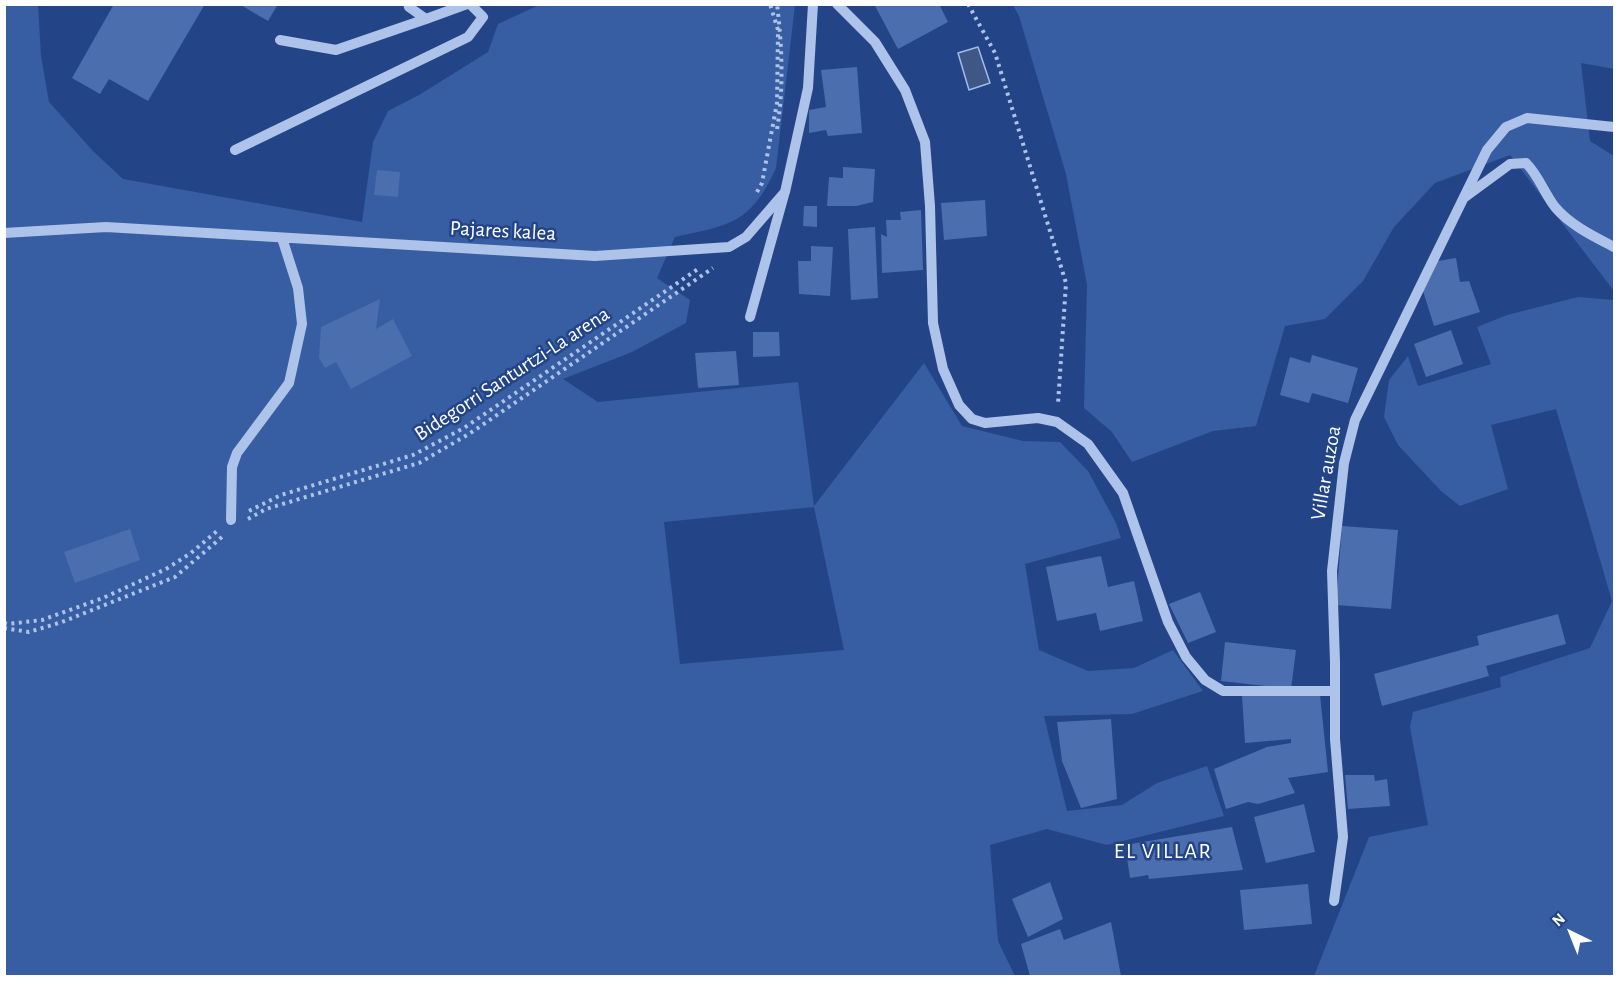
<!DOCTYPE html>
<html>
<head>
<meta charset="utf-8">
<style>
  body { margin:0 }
  #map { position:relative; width:1619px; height:981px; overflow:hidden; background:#234587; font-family:"Alegreya Sans",sans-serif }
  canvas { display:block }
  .frame { position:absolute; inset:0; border:6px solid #fff; pointer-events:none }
  .north { position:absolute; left:1541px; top:903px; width:60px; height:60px; -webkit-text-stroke:4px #234587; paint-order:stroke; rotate:317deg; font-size:16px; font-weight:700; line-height:24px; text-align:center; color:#fff }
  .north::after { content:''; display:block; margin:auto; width:21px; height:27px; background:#fff; clip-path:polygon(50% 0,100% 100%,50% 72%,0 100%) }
</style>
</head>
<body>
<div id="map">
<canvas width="1619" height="981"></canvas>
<div class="frame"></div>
<div class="north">N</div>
</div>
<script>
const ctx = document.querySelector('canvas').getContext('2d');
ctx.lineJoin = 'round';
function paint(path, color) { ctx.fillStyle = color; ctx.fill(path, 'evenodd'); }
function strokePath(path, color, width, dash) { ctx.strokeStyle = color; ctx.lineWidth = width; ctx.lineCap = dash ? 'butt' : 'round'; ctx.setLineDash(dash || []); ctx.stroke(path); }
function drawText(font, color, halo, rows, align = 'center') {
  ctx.font = font + ' "Alegreya Sans",sans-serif'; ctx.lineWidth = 5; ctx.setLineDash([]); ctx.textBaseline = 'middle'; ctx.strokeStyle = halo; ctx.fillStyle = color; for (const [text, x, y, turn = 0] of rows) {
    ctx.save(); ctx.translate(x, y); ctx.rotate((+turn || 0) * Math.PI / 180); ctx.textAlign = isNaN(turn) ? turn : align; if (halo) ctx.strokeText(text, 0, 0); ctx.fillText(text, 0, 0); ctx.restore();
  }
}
const green = new Path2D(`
  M5 5H38L41 56 49 102 93 151 123 179 362 222 373 142 388 111 419 95 488 52 498 24 539 5H795L776 168C751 223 731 225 675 237L657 278 690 300 686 323 632 352 563 379 598 402 798 382 814 506 924 363 962 426 1023 441 1060 442 1088 471 1116 523 1121 538 1025 564 1039 650 1088 671 1134 668 1173 650 1203 691 1132 714 1044 716 1067 811 1122 805 1157 783 1207 766 1224 816 1107 845 1047 829 990 845 998 941 1015 976H5ZM814 507 844 650 680 664 664 522Z
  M1013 5H1614V69L1581 63 1590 141 1614 156V291L1510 155 1435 183 1394 227 1363 281 1325 319 1285 326 1256 426 1213 431 1132 462 1112 432 1084 408 1087 285 1066 174 1019 16Z
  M1578 297 1614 300V976H1314L1369 837 1428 825 1410 727 1413 712 1501 687 1500 677 1590 648 1612 601 1556 409 1491 425 1508 489 1460 506 1441 491 1398 445 1384 417 1389 380 1408 356 1418 386 1491 364 1477 327 1507 315Z`);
const water = new Path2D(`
  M978 47 990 83 969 90 958 53Z`);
const building = new Path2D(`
  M114 4H205L148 101 109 79 100 94 72 78Z
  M239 4H278L268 21Z
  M874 4H939L948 22 898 49Z
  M857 67 862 133 828 136 826 130 809 133V110L826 107 821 70Z
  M843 167 875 169 873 202 856 206H827L829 177 843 178Z
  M377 170 400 172 398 197 374 195Z
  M985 200 987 236 944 240 941 203Z
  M804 206H817V227L803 226Z
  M921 210 923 270 882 273 881 234 887 237 886 220H901L900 212Z
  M875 227 878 298 851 300 848 229Z
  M811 246 833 247 830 296 799 294 798 261H811Z
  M1456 258 1460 282 1469 281 1480 312 1434 326 1423 291 1438 261Z
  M380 299 376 329 393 319 412 356 351 389 336 362 325 368 319 358 321 327Z
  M1451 330 1463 364 1426 377 1414 344Z
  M753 332H779L780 356 753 357Z
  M736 351 739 385 698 388 695 353Z
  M1312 355 1358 368 1348 403 1312 393 1309 403 1280 395 1290 357 1310 363Z
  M1342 526 1398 530 1391 609 1336 605Z
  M130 529 140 560 75 583 64 552Z
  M1101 556 1108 587 1134 581 1143 621 1100 631 1096 613 1057 621 1046 567Z
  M1200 592 1216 632 1188 643 1169 604Z
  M1558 614 1566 644 1486 666 1489 676 1382 706 1374 674 1479 645 1477 636Z
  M1225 642 1296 650 1291 689 1221 681Z
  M1242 695H1320L1328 772 1288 778 1295 793 1258 804 1248 802 1226 809 1214 769 1267 747 1291 743V739L1245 743Z
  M1111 719 1117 799 1081 808 1062 761 1057 722Z
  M1345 775H1374L1375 781 1387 779 1390 806 1348 809Z
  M1304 804 1315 852 1266 863 1254 817Z
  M1232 827 1243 870 1149 879 1148 875 1130 878 1125 845Z
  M1050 882 1063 919 1028 937 1012 899Z
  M1308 884 1312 924 1244 930 1240 890Z
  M1111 922 1121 976H1030L1021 944 1060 929 1064 940Z`);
const path = new Path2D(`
  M968 4 995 53 1066 283 1058 404
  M777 129C784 88 782 46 777 4
  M757 192 762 183 777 103 778 30 770 4
  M249 511 281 495 413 455 464 428 698 269
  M248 519 266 509 419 463 469 434 713 268
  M4 623 8 624 42 620 103 598 166 569 191 553 217 531
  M4 628 29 632 62 622 175 577 222 537`);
const minor = new Path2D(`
  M408 4 409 7 426 19 467 4
  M837 4 875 42 905 90 925 142 930 206 933 323 943 369 959 405 972 419 985 423 1038 418 1057 422 1088 444 1123 493 1168 622 1186 657 1205 680 1223 691H1335
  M280 40 336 50 426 19
  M235 150 468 37 483 17 470 4
  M1465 197 1510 164 1526 163C1539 176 1544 193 1555 207 1570 225 1593 236 1614 247
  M4 233 106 227 595 256 729 247 746 237 785 192 808 88 813 4
  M750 317 784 195
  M231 520 232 467 237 453 289 383 302 324 298 288 282 238
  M1334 901 1343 837 1335 739V662L1332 571 1344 463 1355 420 1487 150 1506 127 1527 118 1614 127`);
const streetNames = [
  ["Pajares kalea",503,231,3],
  ["Bidegorri Santurtzi-La arena",512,374,-33],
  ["Villar auzoa",1326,473,-80]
];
const neighbourhoodNames = [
  ["EL VILLAR",1163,851]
];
paint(green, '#375da3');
paint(water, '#3f5787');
strokePath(water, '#a1bcea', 1.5);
paint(building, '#4b6eaf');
strokePath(path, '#adc3e9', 4, [3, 4.5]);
strokePath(minor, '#adc3e9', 10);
drawText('21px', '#fff', '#234587', streetNames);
ctx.letterSpacing = '1.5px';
drawText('22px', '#fff', '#234587', neighbourhoodNames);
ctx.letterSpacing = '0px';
</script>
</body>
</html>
